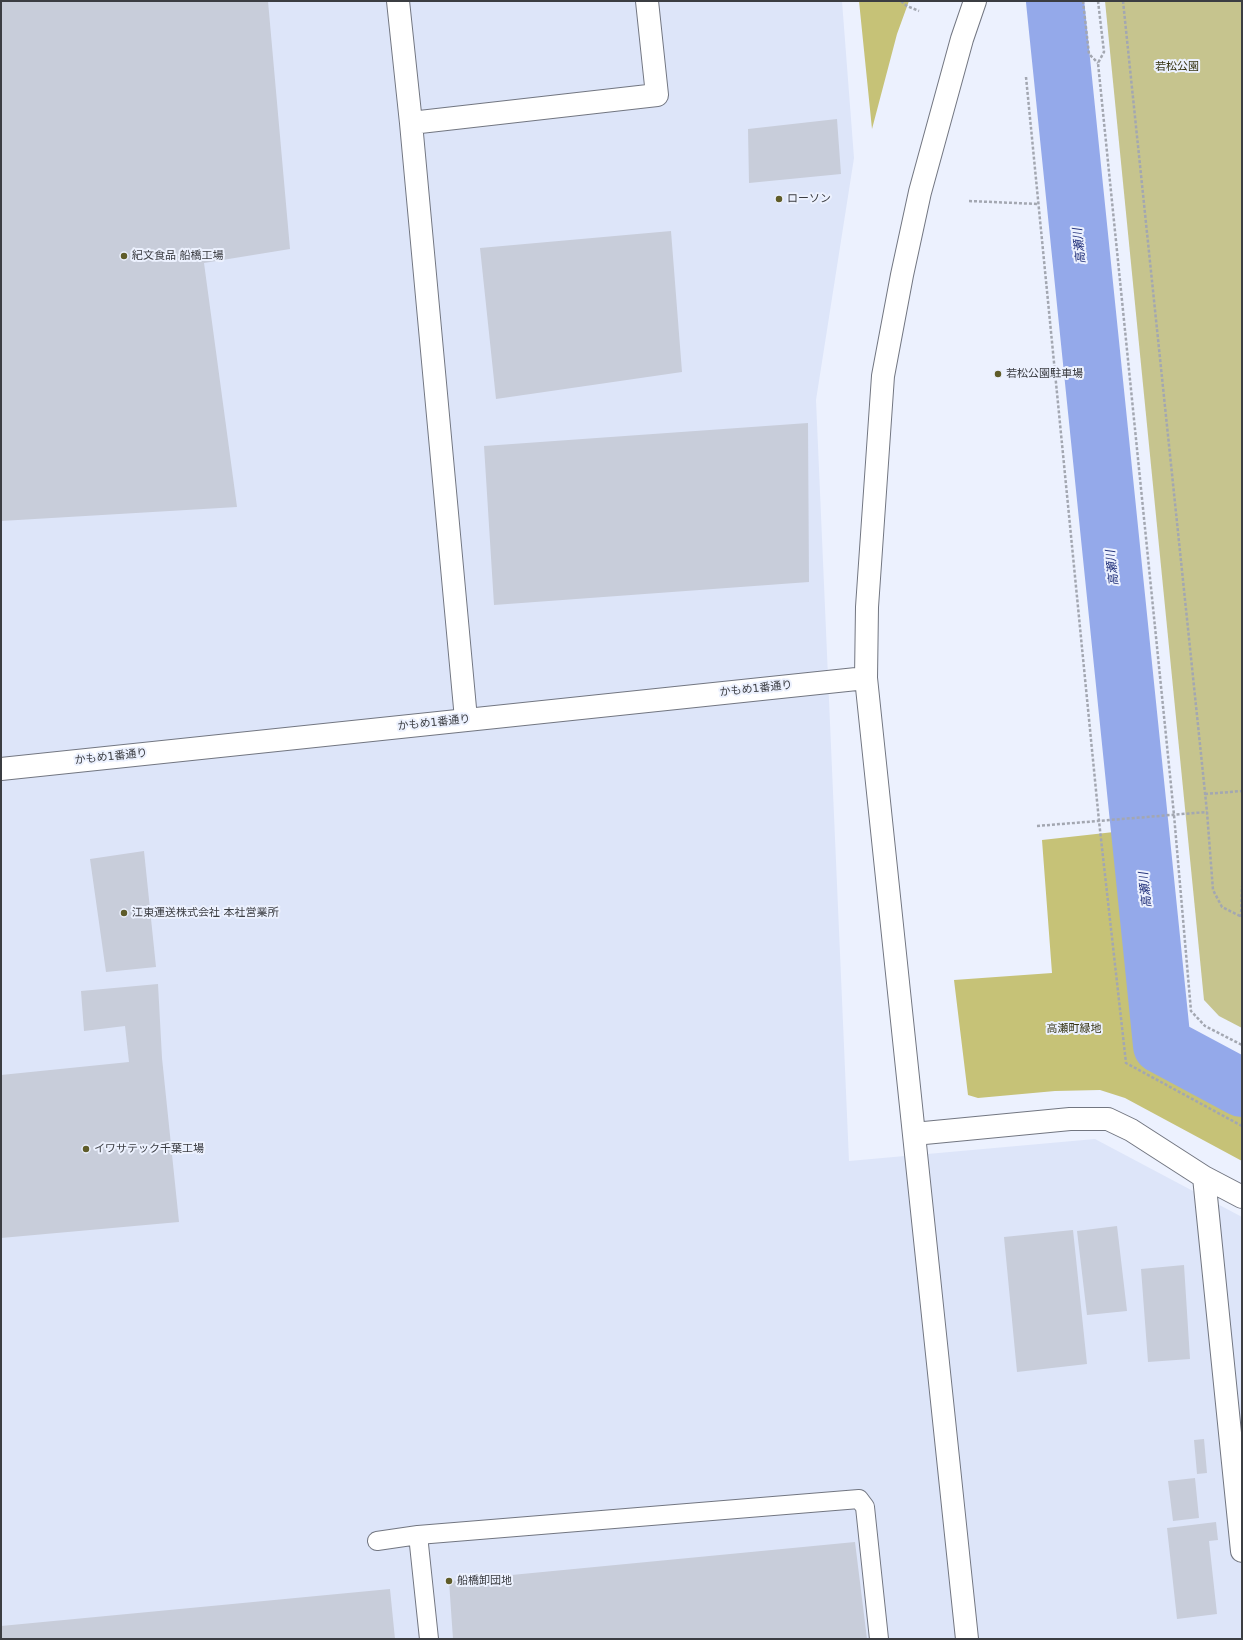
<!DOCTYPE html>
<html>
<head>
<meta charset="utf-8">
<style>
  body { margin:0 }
  #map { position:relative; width:1243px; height:1640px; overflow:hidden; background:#ecf1fe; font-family:"DejaVu Sans",sans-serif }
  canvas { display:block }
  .frame { position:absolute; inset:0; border:2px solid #3b3d42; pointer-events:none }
</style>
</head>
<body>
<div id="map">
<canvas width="1243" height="1640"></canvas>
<div class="frame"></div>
</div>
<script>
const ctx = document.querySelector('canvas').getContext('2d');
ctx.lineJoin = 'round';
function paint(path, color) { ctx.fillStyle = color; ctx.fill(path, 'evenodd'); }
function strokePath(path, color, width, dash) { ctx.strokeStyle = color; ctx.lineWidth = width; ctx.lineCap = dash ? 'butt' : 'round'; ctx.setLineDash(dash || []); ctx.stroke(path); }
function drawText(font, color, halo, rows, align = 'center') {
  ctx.font = font + ' "DejaVu Sans","Noto Sans JP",sans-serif'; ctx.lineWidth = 4; ctx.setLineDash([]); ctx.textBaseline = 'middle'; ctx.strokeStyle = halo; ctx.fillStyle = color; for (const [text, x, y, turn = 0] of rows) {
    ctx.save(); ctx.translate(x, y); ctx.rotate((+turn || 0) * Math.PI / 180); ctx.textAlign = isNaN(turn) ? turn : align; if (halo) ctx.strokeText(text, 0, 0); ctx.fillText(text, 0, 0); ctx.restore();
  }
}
const built = new Path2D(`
  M1 1H842L854 158 816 400 849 1161 1095 1139 1242 1217V1639H1Z`);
const green = new Path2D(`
  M1105 1H1242V1028L1219 1016 1204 1000Z`);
const forest = new Path2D(`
  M859 1H909L897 34 872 129Z
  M1114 832 1138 1056 1242 1112V1161L1125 1098 1100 1090 1055 1091 978 1098 968 1095 954 980 1052 973 1042 840Z`);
const river = new Path2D(`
  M1055 1 1162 1045 1242 1088`);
const building = new Path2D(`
  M1 1H268L290 249 204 263 237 507 1 521Z
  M837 119 841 174 749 183 748 129Z
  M671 231 682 372 496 399 480 248Z
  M808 423 809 582 494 605 484 446Z
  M144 851 156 967 106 972 90 859Z
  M158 984 162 1058 179 1222 1 1238V1075L129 1062 125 1026 84 1031 81 991Z
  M1117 1226 1127 1311 1087 1315 1077 1231Z
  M1073 1230 1087 1364 1017 1372 1004 1237Z
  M1184 1265 1190 1359 1148 1362 1141 1269Z
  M1204 1439 1207 1473 1197 1474 1194 1440Z
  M1195 1478 1199 1518 1173 1521 1168 1481Z
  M1216 1522 1218 1540 1209 1541 1217 1614 1177 1619 1167 1528Z
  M855 1542 867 1639H453L449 1581Z
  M390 1589 395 1639H1V1626Z`);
const path = new Path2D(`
  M901 1 907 6 919 11
  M1083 1 1089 54 1098 63
  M1098 1 1104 52 1098 63 1174 815 1191 1011 1205 1026 1242 1045
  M1123 1 1207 812 1213 890 1222 907 1242 917
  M1026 77 1099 821 1126 1063 1242 1126
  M969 201 1038 204
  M1205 794 1242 791
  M1037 826 1207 812
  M1241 917 1242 886`);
const service = new Path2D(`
  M418 1535 429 1639
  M377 1541 418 1535 859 1499 865 1507 879 1639`);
const minor = new Path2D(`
  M398 1 411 123 466 719
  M411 123 657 95 647 1`);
const tertiary = new Path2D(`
  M1 769 866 678
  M914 1134 1070 1119H1108L1131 1130 1204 1177 1242 1197
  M1204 1177 1242 1551
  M967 1639 866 678 867 607 883 376 902 275 920 192 962 39 975 1`);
const markers = [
  [779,199,4,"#5f5c29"],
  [124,256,4,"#5f5c29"],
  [998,374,4,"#5f5c29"],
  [124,913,4,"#5f5c29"],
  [86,1149,4,"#5f5c29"],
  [449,1581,4,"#5f5c29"]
];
const parkNames = [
  ["若松公園",1177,67],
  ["高瀬町緑地",1074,1029]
];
const poiNames = [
  ["ローソン",787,199],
  ["紀文食品 船橋工場",132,256],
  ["若松公園駐車場",1006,374],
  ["江東運送株式会社 本社営業所",132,913],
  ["イワサテック千葉工場",94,1149],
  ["船橋卸団地",457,1581]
];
const streetNames = [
  ["かもめ1番通り",756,689,-6],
  ["かもめ1番通り",434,723,-6],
  ["かもめ1番通り",111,757,-6]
];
const waterNames = [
  ["高瀬川",1080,246,-96],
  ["高瀬川",1113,568,-96],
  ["高瀬川",1146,890,-96]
];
paint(built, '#dde5f9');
paint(green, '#c6c48e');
paint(forest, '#c6c277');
strokePath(river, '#94a9ea', 58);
paint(building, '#c8cdda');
strokePath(service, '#727681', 20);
strokePath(minor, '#727681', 24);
strokePath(tertiary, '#727681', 24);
strokePath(path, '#a3a7b1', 2.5, [3, 2]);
strokePath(service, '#fff', 18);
strokePath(minor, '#fff', 22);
strokePath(tertiary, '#fff', 22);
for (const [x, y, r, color] of markers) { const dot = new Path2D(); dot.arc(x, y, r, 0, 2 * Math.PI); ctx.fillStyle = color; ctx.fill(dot); strokePath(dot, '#ecf1fe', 1.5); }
drawText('11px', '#353312', '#ecf1fe', parkNames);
drawText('11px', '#3b3d42', '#ecf1fe', poiNames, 'left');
drawText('11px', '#3b3d42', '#ecf1fe', streetNames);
drawText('italic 12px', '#24337d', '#ecf1fe', waterNames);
</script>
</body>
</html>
